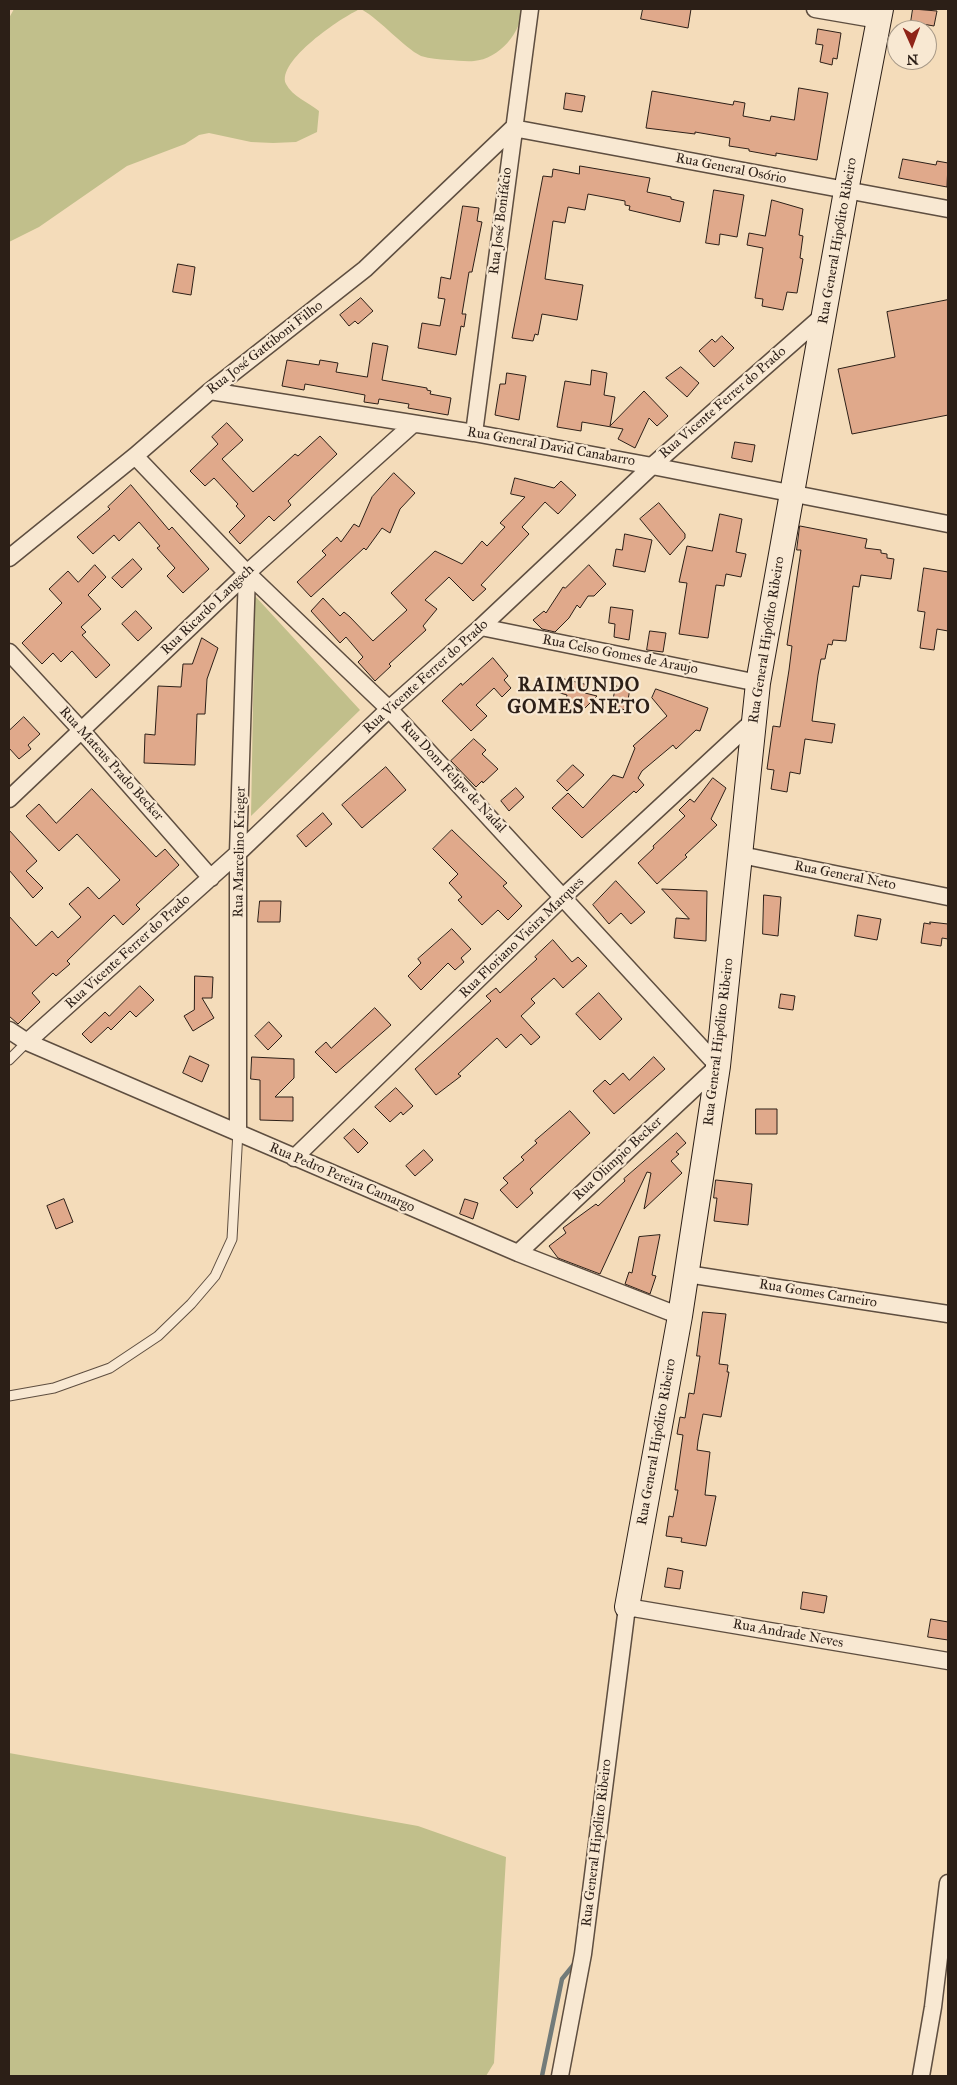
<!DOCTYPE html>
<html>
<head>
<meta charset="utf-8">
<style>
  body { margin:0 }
  #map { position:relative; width:957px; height:2085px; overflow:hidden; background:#f4dcba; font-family:"IM FELL Great Primer",serif }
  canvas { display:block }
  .frame { position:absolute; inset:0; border:10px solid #2c1f17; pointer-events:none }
  .north { position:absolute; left:887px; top:20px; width:50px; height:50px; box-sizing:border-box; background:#f8e8d2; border:1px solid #a69887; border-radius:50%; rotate:178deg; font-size:14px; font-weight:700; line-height:20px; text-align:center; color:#2c1f17 }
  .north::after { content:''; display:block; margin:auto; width:18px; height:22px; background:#8f2418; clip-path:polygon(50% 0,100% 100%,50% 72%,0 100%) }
</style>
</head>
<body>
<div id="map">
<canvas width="957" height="2085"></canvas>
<div class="frame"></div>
<div class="north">N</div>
</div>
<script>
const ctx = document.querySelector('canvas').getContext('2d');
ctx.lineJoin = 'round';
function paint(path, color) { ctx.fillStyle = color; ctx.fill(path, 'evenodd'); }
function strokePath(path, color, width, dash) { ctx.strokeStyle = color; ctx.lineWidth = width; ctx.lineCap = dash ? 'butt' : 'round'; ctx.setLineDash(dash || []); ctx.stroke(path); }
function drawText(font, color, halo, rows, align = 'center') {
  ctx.font = font + ' "IM FELL Great Primer",serif'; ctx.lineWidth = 4.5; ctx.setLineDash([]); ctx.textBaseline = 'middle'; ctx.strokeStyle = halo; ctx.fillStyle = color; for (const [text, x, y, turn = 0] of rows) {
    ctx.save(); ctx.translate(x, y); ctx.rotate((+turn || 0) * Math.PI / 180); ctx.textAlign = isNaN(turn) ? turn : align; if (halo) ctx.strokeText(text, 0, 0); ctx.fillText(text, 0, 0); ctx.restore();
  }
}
const green = new Path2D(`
  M14 9H360C342 17 276 61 286 84 292 96 309 103 319 111L317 132 296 142 273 143 251 142 209 133 199 135 185 144 127 166 39 227 9 242V18Z
  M361 9H522C522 32 499 59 474 61 466 62 456 60 448 60 439 59 430 59 421 56 403 47 382 21 361 9Z
  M255 596 360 710 251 816Z
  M9 1753 418 1826 506 1857 494 2063 486 2076H9Z`);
const stream = new Path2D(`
  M542 2076 562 1979 575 1963`);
const building = new Path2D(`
  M643 9H691L688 28 641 19Z
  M913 9 937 11 934 26 911 22Z
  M818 29 841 33 837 59 833 58 832 65 820 62 823 45 816 44Z
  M799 88 828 93 817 160 776 153V156L749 151V149L729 146 730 138 695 132V134L646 128 652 91 733 105 734 101 745 103 743 116 770 121 771 116 794 120Z
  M566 93 585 96 582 112 564 109Z
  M903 159 936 165 937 161 948 163 947 187 899 178Z
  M580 166 650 178 647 192 671 197V199L684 202 680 222 629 210 630 206 625 205V201L588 194 585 210 568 207 565 223 553 221 545 279 583 285 577 320 542 314 538 335 535 334 533 341 512 338 543 176 552 177 553 169 579 174Z
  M714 190 744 195 737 237 720 234 719 245 706 243Z
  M772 200 803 209 799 235 803 236 800 258 803 259 797 293 787 292 783 310 762 306 763 299 755 298 763 248 747 245 749 233 765 236Z
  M463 206 479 208 477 221 482 222 472 272H469L462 314H466L464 327 461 326 456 355 418 348 422 323 440 326 445 299 438 298 441 277 450 279Z
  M178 264 195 267 191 295 173 292Z
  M361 298 373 311 358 324 355 321 349 326 340 315Z
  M948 300V415L852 434 838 369 895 357 887 312Z
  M722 336 734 348 714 367 699 351 712 339 715 342Z
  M373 343 388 346 382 380 427 388V390L431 391 430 394 451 398 448 415 408 408 409 404 379 399 378 404 364 402 365 395 333 389 305 384 304 390 282 386 287 360 319 365 320 360 338 363 336 372 367 377Z
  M681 367 699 383 687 397 666 378Z
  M592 370 607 373 604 395 615 397 610 426 644 391 668 416 657 426 649 418 635 448 618 439 623 429 582 422 581 431 557 427 565 381 590 385Z
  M507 373 526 376 519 420 495 415 500 384H505Z
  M227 423 243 440 222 459 253 492 295 454 298 456 320 436 337 454 288 501 291 505 274 521 269 516 240 544 229 532 245 516 236 506 238 504 214 478 205 486 190 471 218 444 212 437Z
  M735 442 755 445 752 462 732 458Z
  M394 473 415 493 400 509 390 533 382 528 366 550 364 548 311 597 297 582 326 555 322 551 337 537 341 542 354 524 359 527 372 497Z
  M515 478 554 488 561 481 576 495 558 514 545 502 522 527 529 534 481 585 486 589 473 601 449 577 425 600 437 609 423 626 426 630 389 664 391 666 375 681 358 662 363 657 346 637 340 643 311 611 323 598 340 616 344 612 350 617 373 641 407 610 391 593 435 551 462 564 482 541 487 546 505 527 500 523 525 497 511 494Z
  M131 485 169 530 172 527 209 569 183 593 167 576 175 568 157 548 160 546 139 522 119 541 114 535 93 554 77 537 110 509 108 507Z
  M659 503 685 534V538L670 555 640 519Z
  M720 514 742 519 736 552 746 554 741 577 726 574 724 586 716 585 708 638 679 634 687 583 679 582 687 546 712 551Z
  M800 526 867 539 865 548 881 550V553L887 554V558L894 559 891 579 861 575 859 587 853 586 846 641 833 640 832 645 828 644 825 659H821L818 675 812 721 835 724 832 743 805 739 800 774 790 772 787 792 771 789 774 770 767 769 773 726 780 727 789 670 792 646 787 645 801 550H797Z
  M625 534 652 540 645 572 613 566 616 549 622 550Z
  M133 559 142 569 122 588 112 578Z
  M95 565 106 577 88 595 101 609 81 627 86 632 82 635 110 665 96 678 72 651 61 662 53 653 42 664 22 643 62 603 49 589 68 571 78 582Z
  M589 565 606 584 594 596H588L580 608 577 605 569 618 555 632 542 629 533 620 544 611 546 613 563 587 565 588Z
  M924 568 948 572V631L937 629 934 650 920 648 925 612 918 611Z
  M611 607 633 610 629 640 614 637 615 624 609 623Z
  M136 611 152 628 138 641 122 624Z
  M650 631 666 633 663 652 647 650Z
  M202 638 218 648 207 679 205 714H197L195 765 144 763 145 734 155 735 158 686 181 687 183 664H192Z
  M493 658 508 676 504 680 511 688 502 697 494 688 476 705 487 716 471 731 442 701 461 683 462 685Z
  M564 679 588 685 585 693 597 696 585 708 565 703 567 695 560 693Z
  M616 686 630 689 626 710 612 707Z
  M656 689 708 708 700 731 696 730 676 749 673 745 642 771 638 778 644 785 636 793 634 791 582 838 552 808 568 793 583 808 613 775 623 778 635 748 633 746 667 716 652 698Z
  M24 717 40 734 28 745 31 749 19 759 9 748V731Z
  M474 739 486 750 482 754 498 769 483 783 482 781 476 787 451 761Z
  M573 765 584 775 567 791 557 781Z
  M386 767 406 790 362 828 342 805Z
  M713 778 726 788 711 819 717 825 685 855 687 857 657 884 638 863 654 848 653 846 685 816 679 810 690 799 694 802Z
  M516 788 524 797 509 811 501 801Z
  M92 789 156 857 165 849 179 865 136 905 140 909 123 925 114 915 67 961 70 964 56 976 53 973 32 993 40 1002 18 1024 9 1016V916L36 946 52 931 58 938 81 917 69 904 88 887 99 899 120 880 77 834 59 851 26 816 39 804 56 823Z
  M323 813 332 824 306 847 297 836Z
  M9 830 37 861 26 871 43 888 33 898 9 870Z
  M452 830 507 883 503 886 522 906 508 920 498 910 482 925 458 900 462 897 449 883 458 874 433 849Z
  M616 881 645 912 631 924 621 913 609 924 593 905Z
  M662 889 707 891 706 941 674 938 676 918 689 919Z
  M764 895 781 897 778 936 763 934Z
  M260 901H281L280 922H258Z
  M858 915 881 919 877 940 855 936Z
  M930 922 948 924V939L942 938 941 946 921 943 924 923 930 924Z
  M452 929 471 949 461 958 464 962 455 970 448 963 421 990 408 976 421 963 418 959Z
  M553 940 572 962 578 957 587 966 563 988 554 978 531 999 535 1003 521 1016 540 1037 531 1045 521 1034 506 1048 497 1038 458 1074 461 1076 436 1095 415 1069 491 1001 486 996 496 988 500 993 537 959 535 957Z
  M195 976 213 977 212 998H202L214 1018 193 1031 184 1016 194 1010Z
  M140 986 154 1000 136 1017 130 1011 111 1030 108 1027 91 1043 82 1034 105 1012 109 1016Z
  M599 993 622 1019 600 1040 576 1014Z
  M781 994 795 996 793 1010 779 1008Z
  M375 1008 391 1025 336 1073 315 1052 326 1042 331 1048Z
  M269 1022 282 1036 268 1050 255 1036Z
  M190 1056 209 1065 202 1082 183 1073Z
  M252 1057 294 1059V1078L275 1097H293V1121L260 1120V1080L251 1079Z
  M654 1057 665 1069 614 1114 593 1091 605 1080 610 1085 623 1073 629 1080Z
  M396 1088 413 1106 403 1115 401 1112 390 1122 375 1107Z
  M756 1109H777V1134H756Z
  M570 1111 590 1133 530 1189 533 1193 517 1208 500 1190 508 1183 503 1178 524 1160 521 1157 537 1143 535 1141Z
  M354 1129 368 1143 358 1153 344 1138Z
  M677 1133 686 1143 676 1152 679 1154 671 1161 682 1173 644 1209 651 1173 647 1172 600 1274 558 1258 549 1246 566 1233 563 1228 596 1204 598 1206 625 1181 624 1179Z
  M424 1150 433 1160 415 1176 406 1166Z
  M716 1180 752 1184 748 1225 714 1221 717 1198H714Z
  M64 1199 73 1222 56 1229 47 1206Z
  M465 1199 478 1203 473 1219 460 1214Z
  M660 1235 652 1275 656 1276 650 1294 625 1284 629 1272 632 1273 639 1237Z
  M703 1312 726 1314 719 1364 728 1365 727 1372H729L721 1417 703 1414 698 1441 697 1450 710 1452 705 1495 716 1496 706 1546 681 1542 682 1538 666 1536 669 1516 673 1517 678 1490H675L683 1435 677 1434 680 1417 685 1418 689 1393 694 1394 700 1356H697Z
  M668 1568 683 1571 680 1589 665 1587Z
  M803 1592 827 1596 824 1613 801 1609Z
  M931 1619 948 1622V1640L928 1637Z`);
const lane = new Path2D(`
  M9 1060 27 1042
  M9 1396 54 1388 110 1368 158 1336 191 1304 215 1276 232 1239 238 1131`);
const street = new Path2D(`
  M815 9 879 20
  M513 128 948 209
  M210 391 474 433 652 466 948 524
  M474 433 530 9
  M135 456 247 573 389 709 718 1066 518 1253
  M9 558 135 456 210 391 365 269 513 128
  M481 627 758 683
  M9 652 82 731 211 878
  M9 799 247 573 412 425
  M741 855 948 897
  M9 1030 27 1042 518 1253 680 1316
  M27 1042 238 853 389 709 481 627 652 466 825 314
  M238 1131V853L247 573
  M294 1158 563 897 753 721
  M687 1274 948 1314
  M560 2076 583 1954 627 1607 948 1661
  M921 2076 933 2007 948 1883`);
const secondary = new Path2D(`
  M627 1607 680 1316 718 1066 758 683 846 191 881 9`);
const streetNames = [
  ["Rua General Osório",731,169,11],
  ["Rua José Bonifácio",501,221,-83],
  ["Rua General Hipólito Ribeiro",838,241,-80],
  ["Rua José Gattiboni Filho",265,348,-38],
  ["Rua Vicente Ferrer do Prado",723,403,-41],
  ["Rua General David Canabarro",551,447,10],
  ["Rua Ricardo Langsch",208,610,-44],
  ["Rua General Hipólito Ribeiro",767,640,-81],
  ["Rua Celso Gomes de Araujo",620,655,11],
  ["Rua Vicente Ferrer do Prado",426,677,-42],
  ["Rua Mateus Prado Becker",111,764,48],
  ["Rua Dom Felipe de Nadal",453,777,47],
  ["Rua Marcelino Krieger",240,852,-89],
  ["Rua General Neto",845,876,11],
  ["Rua Floriano Vieira Marques",522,938,-44],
  ["Rua Vicente Ferrer do Prado",128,952,-42],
  ["Rua General Hipólito Ribeiro",719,1042,-83],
  ["Rua Olimpio Becker",618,1159,-43],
  ["Rua Pedro Pereira Camargo",342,1178,23],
  ["Rua Gomes Carneiro",818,1294,9],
  ["Rua General Hipólito Ribeiro",657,1442,-80],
  ["Rua Andrade Neves",788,1634,10],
  ["Rua General Hipólito Ribeiro",597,1843,-83]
];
const districtNames = [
  ["RAIMUNDO",579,686],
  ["GOMES NETO",579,708]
];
paint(green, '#c1bf8b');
strokePath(stream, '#727b79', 4.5);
paint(building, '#e0a98b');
strokePath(building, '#2c1f17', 1);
strokePath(lane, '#5e4e40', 11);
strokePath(street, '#5e4e40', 19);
strokePath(secondary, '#2c1f17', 26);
strokePath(lane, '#f8e8d2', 9);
strokePath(street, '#f8e8d2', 16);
strokePath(secondary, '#f8e8d2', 24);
drawText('14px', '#2c1f17', '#f8e8d2', streetNames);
ctx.letterSpacing = '1px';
drawText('bold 19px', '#2c1f17', '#f8e8d2', districtNames);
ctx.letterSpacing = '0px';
</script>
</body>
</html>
